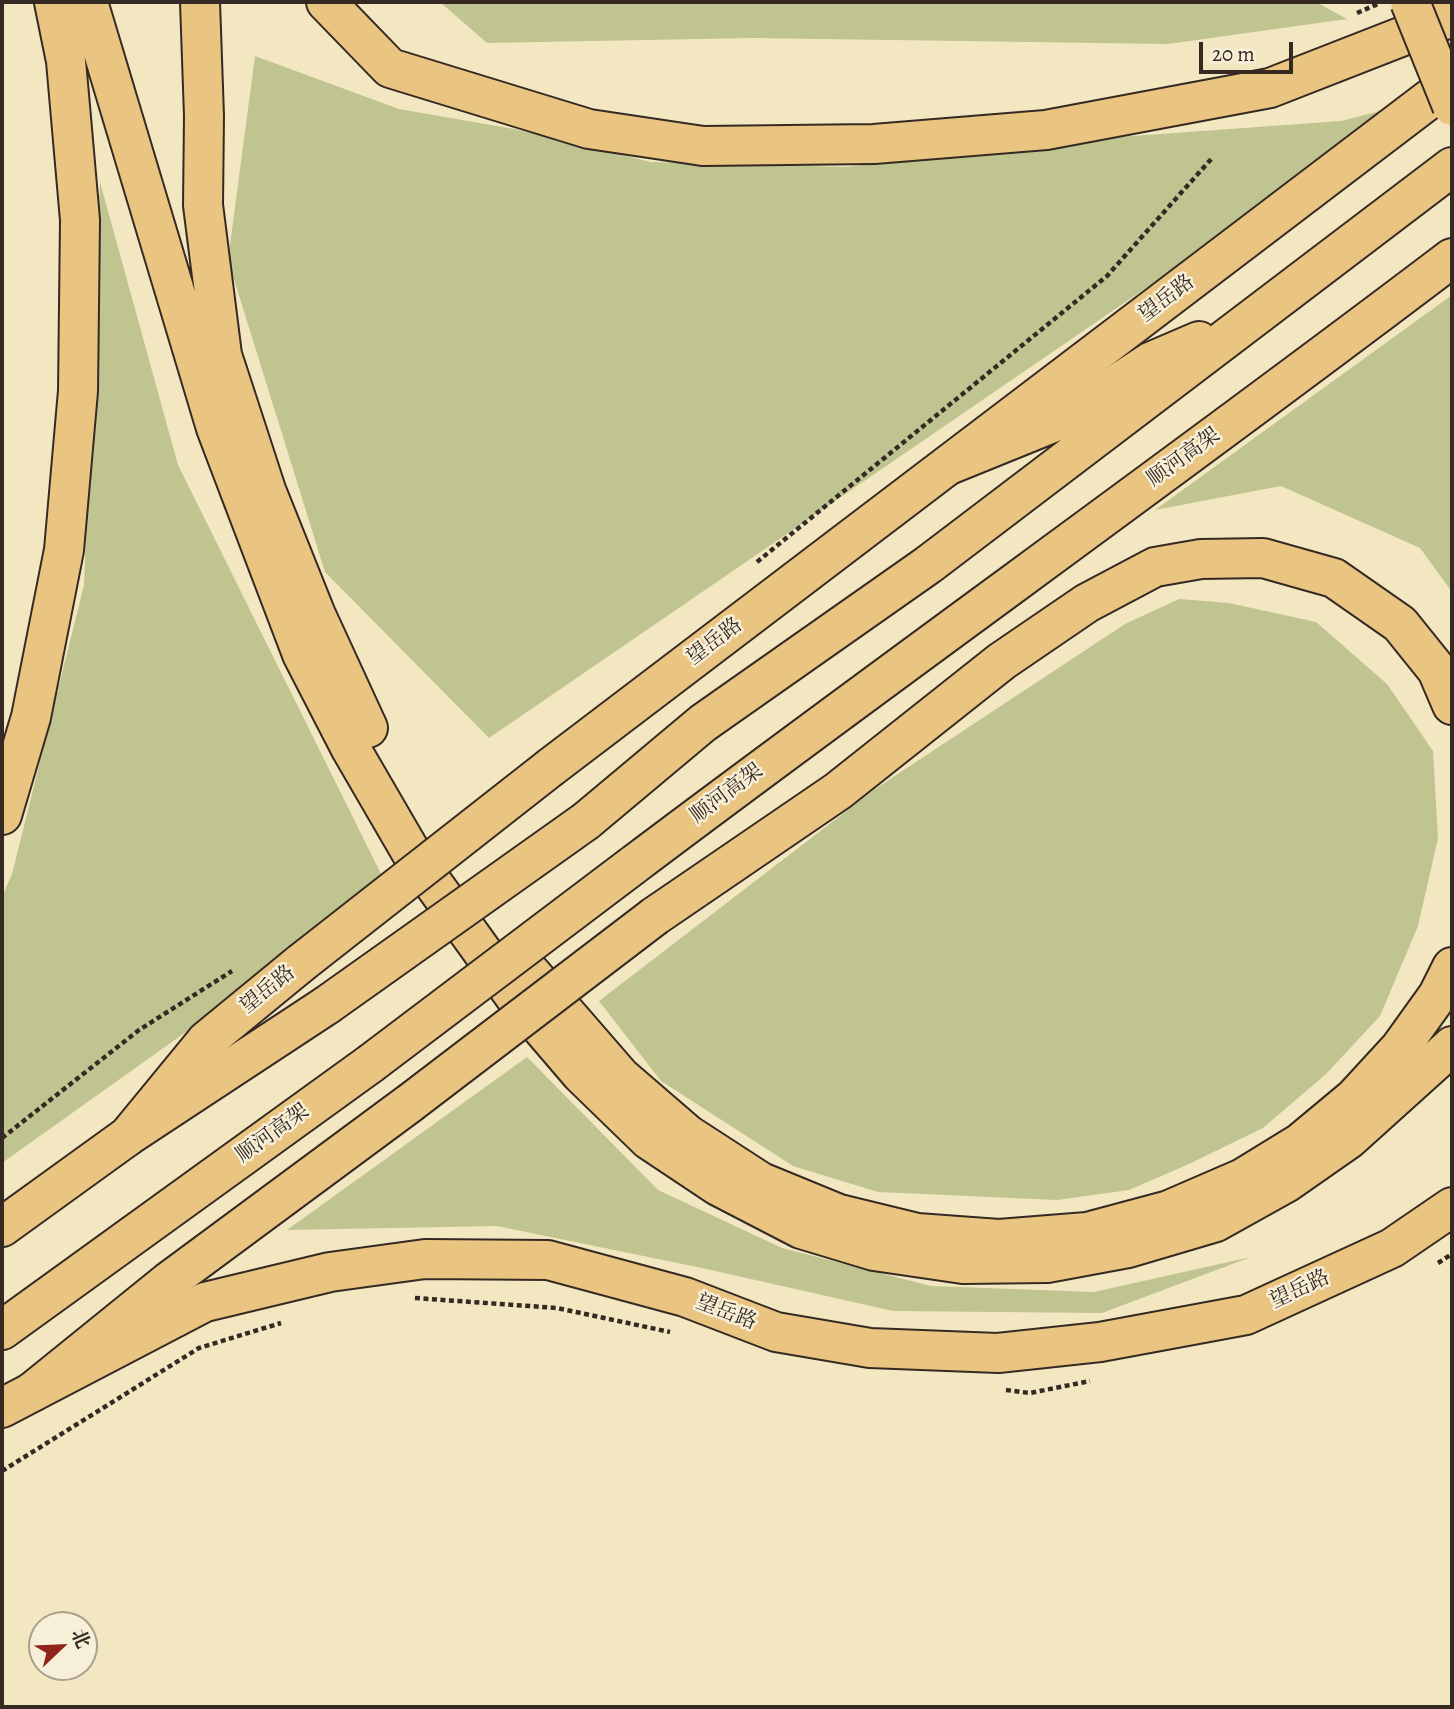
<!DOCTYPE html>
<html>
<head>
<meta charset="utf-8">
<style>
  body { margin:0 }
  #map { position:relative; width:1454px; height:1709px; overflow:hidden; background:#f3e7c2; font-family:Alegreya,"Noto Serif SC",serif }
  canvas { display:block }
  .frame { position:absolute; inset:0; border:4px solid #352a23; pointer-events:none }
  .north { position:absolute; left:28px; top:1611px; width:70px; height:70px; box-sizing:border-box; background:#f7efd7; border:2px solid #a9a08f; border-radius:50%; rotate:67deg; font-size:19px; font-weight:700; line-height:28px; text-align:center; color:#352a23 }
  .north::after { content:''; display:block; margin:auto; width:24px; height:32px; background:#8f2418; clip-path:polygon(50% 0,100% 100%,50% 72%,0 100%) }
  .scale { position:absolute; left:1199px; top:42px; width:94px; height:32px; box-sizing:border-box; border:4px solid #352a23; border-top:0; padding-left:9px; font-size:21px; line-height:24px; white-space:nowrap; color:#352a23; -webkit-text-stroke:5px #f7efd7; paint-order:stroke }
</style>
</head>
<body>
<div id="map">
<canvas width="1454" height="1709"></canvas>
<div class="frame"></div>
<div class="north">北</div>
<div class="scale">20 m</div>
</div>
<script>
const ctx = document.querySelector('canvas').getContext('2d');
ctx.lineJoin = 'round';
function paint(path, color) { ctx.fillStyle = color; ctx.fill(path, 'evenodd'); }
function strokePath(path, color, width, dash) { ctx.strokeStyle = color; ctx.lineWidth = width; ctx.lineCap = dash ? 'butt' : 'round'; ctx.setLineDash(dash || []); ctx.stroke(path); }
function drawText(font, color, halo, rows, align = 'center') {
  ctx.font = font + ' Alegreya,"Noto Serif SC",serif'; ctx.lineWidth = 5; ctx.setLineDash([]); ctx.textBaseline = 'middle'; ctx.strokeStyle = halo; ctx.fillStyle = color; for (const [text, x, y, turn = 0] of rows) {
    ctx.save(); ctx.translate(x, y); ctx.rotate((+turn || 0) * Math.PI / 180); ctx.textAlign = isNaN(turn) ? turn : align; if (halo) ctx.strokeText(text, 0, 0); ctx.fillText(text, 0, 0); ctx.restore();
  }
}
const green = new Path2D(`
  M440 2H1316L1347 19 1168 44 752 38 487 43Z
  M255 56 399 109 514 129 651 162 846 167 1091 139 1341 121 1419 101 489 738 325 572 228 260Z
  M100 182 178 465 388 888 2 1163V897L12 874 84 585Z
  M1452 295V592L1420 548 1281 486 1155 510Z
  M1179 599 1229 603 1316 622 1387 684 1433 751 1438 838 1418 926 1380 1016 1326 1074 1263 1128 1189 1164 1129 1190 1057 1200 878 1192 793 1166 661 1081 599 1001 875 789 1125 624Z
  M527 1057 658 1190 782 1248 931 1286 1094 1292 1251 1257 1102 1313 893 1311 702 1268 497 1226 287 1230Z`);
const path = new Path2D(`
  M1357 13 1378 4
  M757 562 1107 276 1213 157
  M2 1138 139 1030 232 971
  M1438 1263 1452 1254
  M415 1298 557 1308 670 1332
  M1006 1390 1030 1393 1090 1381
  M2 1471 199 1348 281 1323`);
const primary = new Path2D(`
  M551 767 1452 82
  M2 1227 128 1136 206 1041 301 963
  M2 1408 205 1302 330 1272 425 1259 548 1260 685 1297 776 1332 870 1348 998 1353 1100 1342 1246 1315 1392 1248 1452 1207`);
const highway = new Path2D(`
  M88 2 216 428 302 654 351 749 412 854 515 997 581 1074 649 1140 718 1186 801 1229 874 1251 963 1264 1047 1263 1128 1248 1216 1222 1286 1183 1349 1139 1452 1046
  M200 2 204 116 203 205 222 355 266 490 316 615 368 728
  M326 2 390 68 589 129 703 146 874 144 1046 130 1270 88 1452 17
  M949 465 1065 418 1150 362 1199 341
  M2 815 31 717 64 550 78 391 80 220 66 61 54 2
  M586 821 703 723 928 565 1452 167
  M632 866C904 661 1181 464 1452 258
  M655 916 838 791 1002 661 1087 603 1155 567 1201 559 1263 558 1334 578 1400 624 1437 670 1452 705
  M529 971 621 1077 687 1134 761 1182 839 1214 917 1233 999 1239 1087 1232 1169 1210 1243 1178 1300 1143 1354 1098 1400 1048 1438 995 1452 967
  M128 1136 327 1005
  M2 1330 370 1064
  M32 1392 168 1282 410 1103`);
const primaryBridge = new Path2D(`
  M301 963 551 767`);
const highwayBridge = new Path2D(`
  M1410 2 1452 106
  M327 1005 586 821
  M370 1064 632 866
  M410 1103 655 916`);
const streetNames = [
  ["望岳路",1167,299,-37],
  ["顺河高架",1184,458,-36],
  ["望岳路",715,642,-37],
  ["顺河高架",727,794,-37],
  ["望岳路",268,990,-39],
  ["顺河高架",273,1134,-36],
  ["望岳路",1300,1290,-25],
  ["望岳路",726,1313,21]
];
paint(green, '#bfc490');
strokePath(primary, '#352a23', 42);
strokePath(highway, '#352a23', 42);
strokePath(path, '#352a23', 4.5, [5, 3.5]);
strokePath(primary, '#eac481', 38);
strokePath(highway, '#eac481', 38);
strokePath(primaryBridge, '#352a23', 42, []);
strokePath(highwayBridge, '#352a23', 42, []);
strokePath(primaryBridge, '#eac481', 38);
strokePath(highwayBridge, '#eac481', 38);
drawText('21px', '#352a23', '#f7efd7', streetNames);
</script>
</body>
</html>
